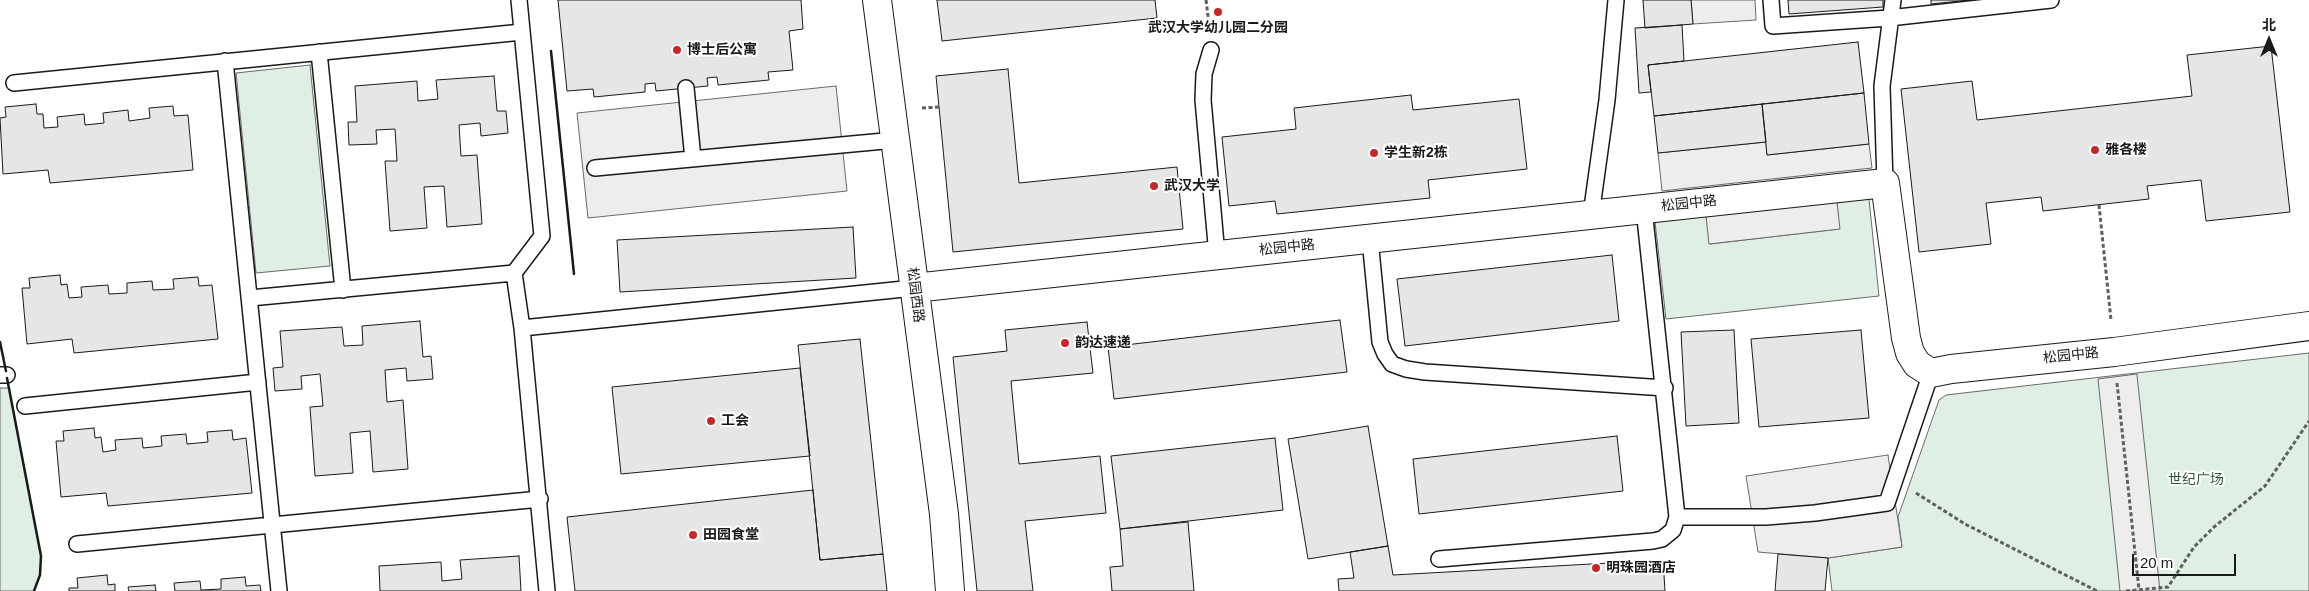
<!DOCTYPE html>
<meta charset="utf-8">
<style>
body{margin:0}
#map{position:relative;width:2309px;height:591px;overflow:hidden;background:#fff;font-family:Arial,"Noto Sans SC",sans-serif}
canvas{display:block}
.north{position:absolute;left:2244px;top:15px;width:50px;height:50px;-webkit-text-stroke:4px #fff;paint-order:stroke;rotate:0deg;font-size:14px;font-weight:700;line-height:20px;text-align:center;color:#1a1a1a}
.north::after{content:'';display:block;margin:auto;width:18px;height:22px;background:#1a1a1a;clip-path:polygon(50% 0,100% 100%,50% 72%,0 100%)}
.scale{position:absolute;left:2132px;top:554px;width:104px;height:22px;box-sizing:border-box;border:2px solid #1a1a1a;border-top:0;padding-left:6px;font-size:15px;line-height:18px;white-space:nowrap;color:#1a1a1a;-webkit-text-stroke:4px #fff;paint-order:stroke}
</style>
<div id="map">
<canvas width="2309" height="591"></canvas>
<div class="north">北</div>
<div class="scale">20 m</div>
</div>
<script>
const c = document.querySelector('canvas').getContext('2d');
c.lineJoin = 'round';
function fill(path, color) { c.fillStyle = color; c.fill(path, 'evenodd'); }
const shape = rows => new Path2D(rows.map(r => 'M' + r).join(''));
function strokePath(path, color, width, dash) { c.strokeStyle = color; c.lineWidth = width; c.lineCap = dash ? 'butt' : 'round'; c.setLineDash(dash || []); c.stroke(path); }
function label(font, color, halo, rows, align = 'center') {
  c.font = font + ' Arial,"Noto Sans SC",sans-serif'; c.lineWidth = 4; c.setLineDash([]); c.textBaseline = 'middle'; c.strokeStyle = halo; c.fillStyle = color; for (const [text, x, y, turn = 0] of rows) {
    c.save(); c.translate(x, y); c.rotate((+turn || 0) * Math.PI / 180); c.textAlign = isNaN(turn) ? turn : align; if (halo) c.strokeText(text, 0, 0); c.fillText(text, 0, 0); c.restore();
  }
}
const green = shape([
 [310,65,330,266,256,273,236,73,310,65],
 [1869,199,1879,296,1666,319,1655,222,1706,216,1710,244,1839,229,1837,202,1869,199],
 [2309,353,2309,591,1832,591,1828,558,1902,547,1898,517,1939,400,1946,395,2309,353],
 [0,388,9,388,41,556,40,575,34,591,0,591,0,388]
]);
const parking = shape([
 [1691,0,1755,0,1756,20,1693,24,1691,0],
 [836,86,847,191,588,218,577,113,836,86],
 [1766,142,1767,155,1869,144,1872,168,1662,191,1658,153,1766,142],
 [1837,202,1840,229,1709,244,1706,216,1837,202],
 [2137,374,2137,375,2160,591,2120,591,2098,379,2137,374],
 [1888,455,1902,547,1828,558,1758,552,1746,476,1888,455]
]);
const building = shape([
 [558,0,801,0,803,29,789,31,793,70,768,72,769,80,718,85,717,77,707,78,708,86,656,91,655,83,645,84,645,92,594,97,593,89,567,91,558,0],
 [937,0,1155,0,1157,18,942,41,937,0],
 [1643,0,1691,0,1693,24,1645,28,1643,0],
 [1788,0,1883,0,1883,7,1789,14,1788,0],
 [1931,0,1970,0,1931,4,1931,0],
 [1682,25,1684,61,1648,65,1651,92,1639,93,1635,28,1682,25],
 [1858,42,1864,93,1654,116,1648,65,1858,42],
 [2271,46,2290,212,2206,221,2201,180,2147,186,2149,199,2043,211,2041,197,1986,203,1991,244,1919,252,1901,89,1972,81,1977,120,2192,96,2187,55,2271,46],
 [1008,69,1019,183,1177,167,1183,229,953,252,936,76,1008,69],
 [494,76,497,111,506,111,508,133,481,136,480,123,459,125,461,156,477,155,482,224,447,227,444,186,424,187,427,228,390,231,385,161,397,161,395,129,376,130,377,144,349,145,348,122,357,122,355,86,417,81,418,101,438,99,436,80,494,76],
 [1864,93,1869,144,1767,155,1762,104,1864,93],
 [1411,95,1413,110,1519,99,1527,169,1428,180,1430,198,1277,214,1275,201,1229,206,1222,137,1296,129,1294,108,1411,95],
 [36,104,37,114,43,114,44,128,58,127,57,117,84,114,85,125,104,123,103,113,128,110,129,121,150,118,149,108,173,106,174,116,188,115,193,170,50,183,48,170,3,174,0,118,6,117,5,107,36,104],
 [1762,104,1766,142,1658,153,1654,116,1762,104],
 [853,227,856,278,620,292,617,240,853,227],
 [1612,255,1619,321,1405,346,1397,279,1612,255],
 [60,275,61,285,67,284,69,298,82,297,81,287,108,285,109,294,127,293,127,283,152,281,153,290,174,289,173,279,198,277,199,286,212,285,218,339,74,353,72,339,27,344,22,288,30,288,29,278,60,275],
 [1340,320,1347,372,1114,399,1108,347,1340,320],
 [420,321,423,357,431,356,433,379,407,381,406,368,385,370,387,402,403,400,408,469,373,472,370,431,350,433,353,473,315,476,310,407,323,406,320,374,301,376,302,389,275,391,273,368,283,367,280,331,342,327,344,346,363,345,362,326,420,321],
 [1087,322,1093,373,1011,381,1019,464,1100,456,1106,513,1025,521,1033,591,977,591,953,357,1007,351,1005,330,1087,322],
 [1734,330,1739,423,1686,426,1681,332,1734,330],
 [1861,330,1869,418,1759,427,1751,339,1861,330],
 [860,339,883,554,820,560,798,345,860,339],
 [800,368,810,456,621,474,612,387,800,368],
 [1368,426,1388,546,1308,559,1288,439,1368,426],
 [94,428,95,438,101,437,103,452,116,450,115,440,142,438,143,448,162,446,161,436,186,434,187,444,208,442,207,432,232,430,233,440,246,438,252,493,108,506,106,493,61,497,56,441,64,441,63,431,94,428],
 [1617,436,1623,491,1419,514,1413,459,1617,436],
 [1275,438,1283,510,1120,529,1111,456,1275,438],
 [813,490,820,560,883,554,887,591,575,591,567,517,813,490],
 [1188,522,1194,591,1112,591,1110,567,1123,566,1120,529,1188,522],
 [1388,546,1393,575,1663,560,1665,591,1339,591,1338,579,1354,578,1350,552,1388,546],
 [1778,554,1828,558,1825,591,1775,591,1778,554],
 [519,556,521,591,380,591,379,566,441,562,442,581,462,579,460,560,519,556],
 [107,575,108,585,115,584,115,591,69,591,69,588,78,588,77,578,107,575],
 [245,577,246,586,260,585,261,591,175,591,174,583,200,581,201,590,221,589,221,579,245,577],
 [155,585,156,591,129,591,128,587,155,585]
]);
const path = shape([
 [1206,0,1209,24],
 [922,108,939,107],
 [2099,205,2111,320],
 [2117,383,2139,590],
 [1916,493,1965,524,2097,591],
 [2126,591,2168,587,2194,547,2214,527,2265,486,2309,421]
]);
const lane = shape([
 [519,0,542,236,514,273,522,328,914,288],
 [1771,0,1773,26,1889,18,2051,0],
 [1211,50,1204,74,1203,100,1217,255],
 [319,52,343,290],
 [225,61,279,591],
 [14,83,522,32],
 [686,88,693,159],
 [595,168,895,140],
 [1885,183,1882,86,1893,0],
 [1591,215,1607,100,1616,0],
 [1370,239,1380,342,1385,354,1392,364,1406,369,1425,372,1665,388],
 [250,298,514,273],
 [522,328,547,591],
 [0,375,7,375],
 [25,406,258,382],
 [1677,517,1766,517,1815,513,1887,503,1931,373],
 [77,544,540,499],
 [1439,559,1653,541,1662,539,1673,530,1677,517,1644,209]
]);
const street = shape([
 [877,0,944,514,950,591],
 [914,288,1885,183,1906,338,1910,353,1917,364,1931,373,1951,369,2114,352,2309,326]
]);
const wall = shape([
 [551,51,574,274],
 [0,342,6,371],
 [7,378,41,556,40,575,34,591]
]);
const markers = [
 [1218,12,5,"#c62828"],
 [677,50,5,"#c62828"],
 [2095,150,5,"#c62828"],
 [1374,153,5,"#c62828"],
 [1154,186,5,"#c62828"],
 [1065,343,5,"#c62828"],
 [711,421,5,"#c62828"],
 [693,535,5,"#c62828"],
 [1596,568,5,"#c62828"]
];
const poiNames = [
 ["武汉大学幼儿园二分园",1218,28,"center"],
 ["博士后公寓",687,50],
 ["雅各楼",2105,150],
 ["学生新2栋",1384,153],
 ["武汉大学",1164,186],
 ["韵达速递",1075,343],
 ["工会",721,421],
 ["田园食堂",703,535],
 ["明珠园酒店",1606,568]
];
const streetNames = [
 ["松园中路",1689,204,-6],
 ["松园中路",1287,248,-6],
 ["松园西路",915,295,83],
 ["松园中路",2071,356,-6]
];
const parkNames = [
 ["世纪广场",2196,480]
];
fill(green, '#e0efe3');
strokePath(green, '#6a6a6a', 1);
fill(parking, '#ededed');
strokePath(parking, '#6a6a6a', 1);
fill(building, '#e6e6e6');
strokePath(building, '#1a1a1a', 1);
strokePath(lane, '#1a1a1a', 18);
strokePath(street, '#1a1a1a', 30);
strokePath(path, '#5f5f5f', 3, [4, 2.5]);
strokePath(lane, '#fff', 15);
strokePath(street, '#fff', 28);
strokePath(wall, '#1a1a1a', 2.5);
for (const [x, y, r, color] of markers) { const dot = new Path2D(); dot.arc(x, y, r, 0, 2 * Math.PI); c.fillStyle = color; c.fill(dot); strokePath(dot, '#fff', 2); }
label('bold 14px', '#1a1a1a', '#fff', poiNames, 'left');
label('14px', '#1a1a1a', '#fff', streetNames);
label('14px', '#2b5a34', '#fff', parkNames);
</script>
